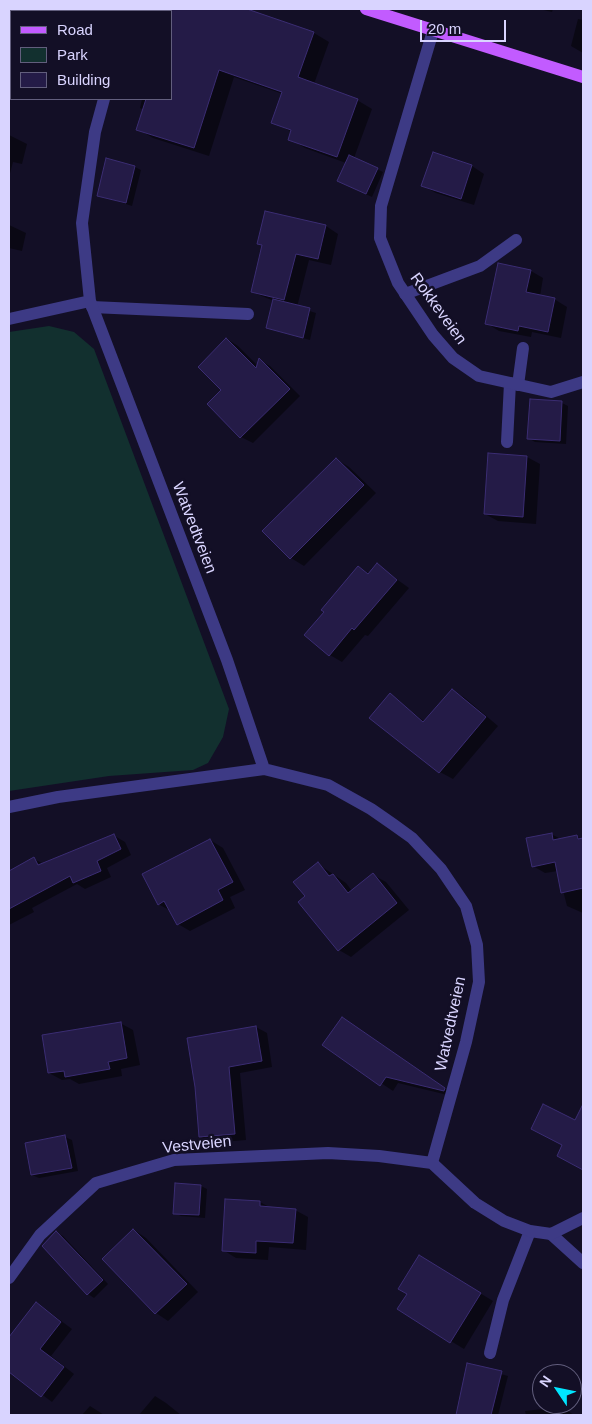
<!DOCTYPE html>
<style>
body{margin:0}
#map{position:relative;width:592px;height:1424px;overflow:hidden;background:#130f26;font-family:Arial,sans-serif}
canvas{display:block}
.frame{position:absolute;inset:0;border:10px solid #d9d4ff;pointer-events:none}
.legend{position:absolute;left:10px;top:10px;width:162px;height:90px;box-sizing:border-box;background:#130f26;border:1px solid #625e7d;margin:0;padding:6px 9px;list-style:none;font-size:15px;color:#d9d4ff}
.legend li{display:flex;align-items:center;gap:10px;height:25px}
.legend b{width:25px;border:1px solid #625e7d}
.north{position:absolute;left:532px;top:1364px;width:50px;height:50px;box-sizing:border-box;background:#130f26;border:1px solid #625e7d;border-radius:50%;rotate:304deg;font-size:14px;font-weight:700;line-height:20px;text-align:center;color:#d9d4ff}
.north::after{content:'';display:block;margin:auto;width:18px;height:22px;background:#00e5ff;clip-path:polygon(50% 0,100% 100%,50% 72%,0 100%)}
.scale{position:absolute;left:420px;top:20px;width:86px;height:22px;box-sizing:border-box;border:2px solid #d9d4ff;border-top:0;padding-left:6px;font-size:15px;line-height:18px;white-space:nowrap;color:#d9d4ff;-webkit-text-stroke:4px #130f26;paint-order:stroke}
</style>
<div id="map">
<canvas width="592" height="1424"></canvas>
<div class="frame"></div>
<ul class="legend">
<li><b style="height:6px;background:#c25bff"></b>Road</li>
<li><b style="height:14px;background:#12302f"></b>Park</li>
<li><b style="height:14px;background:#241b47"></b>Building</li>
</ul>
<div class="north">N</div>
<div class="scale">20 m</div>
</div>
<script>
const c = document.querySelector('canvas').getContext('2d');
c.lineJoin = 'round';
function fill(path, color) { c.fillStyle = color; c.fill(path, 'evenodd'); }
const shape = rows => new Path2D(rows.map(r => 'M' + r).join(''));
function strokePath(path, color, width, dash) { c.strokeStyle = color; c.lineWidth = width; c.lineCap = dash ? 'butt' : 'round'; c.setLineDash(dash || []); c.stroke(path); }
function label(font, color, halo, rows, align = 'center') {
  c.font = font + ' Arial,sans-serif'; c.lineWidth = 5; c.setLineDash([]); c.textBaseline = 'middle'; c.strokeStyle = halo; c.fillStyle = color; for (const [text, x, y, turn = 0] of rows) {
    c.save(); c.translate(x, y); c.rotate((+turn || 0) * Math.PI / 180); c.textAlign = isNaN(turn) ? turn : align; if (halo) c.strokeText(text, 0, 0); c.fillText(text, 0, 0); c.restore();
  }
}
const green = shape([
 [49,326,74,332,94,349,229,709,223,737,208,763,193,770,109,776,9,791,9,332]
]);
const shadow = shape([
 [9,9,61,9,60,11,11,11,11,59,9,58],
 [139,9,235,9,314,33,329,42,314,84,357,100,372,109,354,158,383,172,372,197,338,181,346,163,305,148,290,139,292,132,273,122,283,94,234,77,209,156,153,138,138,129,144,110,140,108,142,99,171,99,171,11,138,11],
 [539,9,553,9,552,12],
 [578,19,583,20,583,53,571,46],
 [9,135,27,144,22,164,13,162,9,177],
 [433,154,472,166,484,174,474,205,436,193,423,186],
 [135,167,141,170,132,206,98,195],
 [266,212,326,226,338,234,331,265,309,260,297,307,316,313,310,340,267,328,274,301,252,292,263,246,258,243],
 [9,225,26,233,22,251,9,248],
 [531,271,543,278,540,296,554,299,567,307,561,338,532,332,531,337,499,331,486,323],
 [227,339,238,346,258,366,259,360,270,366,300,396,253,443,241,437,222,390],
 [562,403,568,406,566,444,535,442,528,438],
 [490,454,527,457,540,464,536,524,498,521,485,514],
 [336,459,349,467,376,493,304,566,291,558,264,531],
 [377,565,409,588,368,636,365,635,342,662,330,655,325,611,358,567,370,574],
 [452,690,465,698,498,726,453,779,440,772,390,695,425,722],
 [551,834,561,839,577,836,583,840,583,913,567,906,558,871,545,873,533,866],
 [113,835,125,842,131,855,107,868,111,877,85,889,77,884,32,908,34,912,9,925,9,872,34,859,44,864],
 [210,840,223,848,245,890,230,897,235,908,190,931,178,924,171,911,158,904],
 [318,864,346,883,352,891,373,875,386,882,409,910,351,957,339,950],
 [120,1023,133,1030,140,1065,121,1069,122,1076,79,1084,70,1079,62,1080,49,1073],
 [354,1025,456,1096,456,1097,398,1083,393,1091,324,1045],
 [256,1027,267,1033,272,1067,240,1073,246,1140,211,1143,200,1136,196,1087],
 [583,1110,583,1169,571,1163,577,1122],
 [65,1137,72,1140,78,1171,39,1178,32,1175],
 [201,1186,207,1189,205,1218,181,1216,175,1213],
 [260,1202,271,1208,295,1210,308,1217,306,1250,269,1247,268,1260,236,1258,223,1250],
 [134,1230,146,1238,198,1292,168,1321,156,1313,103,1259],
 [57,1233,63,1236,108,1284,94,1298,88,1294],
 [432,1264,493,1301,464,1349,398,1309],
 [37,1303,72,1329,51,1356,74,1374,52,1402,9,1370,9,1339],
 [468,1365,508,1376,498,1415,456,1415],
 [155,1396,166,1403,181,1415,139,1415],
 [90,1406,101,1413,104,1415,82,1415],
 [562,1407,574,1415,526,1415,525,1411]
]);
const building = shape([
 [171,9,247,9,314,32,298,77,358,99,337,157,288,140,291,130,271,123,282,92,219,70,194,148,136,130,146,99,171,99,171,9],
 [433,152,472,165,461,199,421,186,433,152],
 [349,155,378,168,366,194,337,181,349,155],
 [106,158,135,166,126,203,97,196,106,158],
 [265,211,326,225,318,259,296,254,284,300,251,292,262,245,257,244,265,211],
 [498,263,531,270,526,292,555,298,548,332,519,326,518,331,485,324,498,263],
 [273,299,310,308,303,338,266,328,273,299],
 [226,338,256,368,259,358,290,389,240,438,207,404,221,390,198,367,226,338],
 [530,399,562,401,560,441,527,439,530,399],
 [488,453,527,456,523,517,484,514,488,453],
 [336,458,364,485,290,559,262,531,336,458],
 [377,563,397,580,354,630,352,628,329,656,304,635,324,612,321,610,358,566,368,574,377,563],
 [452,689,486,717,439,773,369,718,390,693,423,722,452,689],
 [552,833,553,840,577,835,578,839,583,838,583,888,561,893,555,862,532,867,526,838,552,833],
 [114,834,121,849,97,861,101,871,73,883,70,876,9,909,9,871,34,857,38,865,114,834],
 [210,839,233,882,218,890,223,900,177,925,164,901,158,905,142,874,210,839],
 [318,862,329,876,333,874,348,893,373,873,397,903,338,951,298,902,305,896,293,882,318,862],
 [342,1017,445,1088,444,1091,386,1077,380,1086,322,1045,342,1017],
 [121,1022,127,1058,108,1062,110,1069,65,1077,64,1071,48,1073,42,1035,121,1022],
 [256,1026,262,1061,229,1067,235,1134,199,1137,195,1087,187,1038,256,1026],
 [543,1104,575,1120,583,1104,583,1170,557,1156,562,1145,531,1129,543,1104],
 [65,1135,72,1168,31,1175,25,1143,65,1135],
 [175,1183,201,1185,199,1215,173,1214,175,1183],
 [225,1199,260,1201,260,1206,296,1209,293,1243,256,1241,256,1253,222,1251,225,1199],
 [133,1229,187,1284,155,1314,102,1259,133,1229],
 [56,1231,103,1280,87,1295,42,1246,56,1231],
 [419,1255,481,1293,450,1343,397,1309,407,1294,398,1289,419,1255],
 [36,1302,61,1322,40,1349,64,1367,41,1397,9,1372,9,1337,36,1302],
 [467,1363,502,1371,491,1415,456,1415,467,1363]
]);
const lane = shape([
 [405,294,480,266,516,240],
 [92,307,248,314],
 [518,385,523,348],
 [507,442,510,383],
 [551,1234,583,1263],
 [490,1353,503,1300,530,1231]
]);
const street = shape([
 [129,11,129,9],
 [433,31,381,206,380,238,398,283,433,335,453,358,479,376,551,392,583,382],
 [90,301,227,660,264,769],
 [9,319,90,301,82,223,95,132,104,99],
 [9,807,58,797,264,769,328,785,371,809,394,825,412,838,441,869,466,906,477,945,479,982,466,1042,432,1163,475,1203,504,1221,530,1231,551,1234,583,1218],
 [9,1278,40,1235,96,1183,174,1160,328,1153,379,1156,432,1163]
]);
const primary = shape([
 [366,9,583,77]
]);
const streetNames = [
 ["Rokkeveien",438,309,54],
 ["Watvedtveien",194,528,69],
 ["Watvedtveien",451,1024,-78],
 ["Vestveien",197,1145,-6]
];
fill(green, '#12302f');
fill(shadow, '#0007');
fill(building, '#241b47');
strokePath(building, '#3b2d73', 1);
strokePath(lane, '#3d3a85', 12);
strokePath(street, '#3d3a85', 12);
strokePath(primary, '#c25bff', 12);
label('16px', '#d9d4ff', '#130f26', streetNames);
</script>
